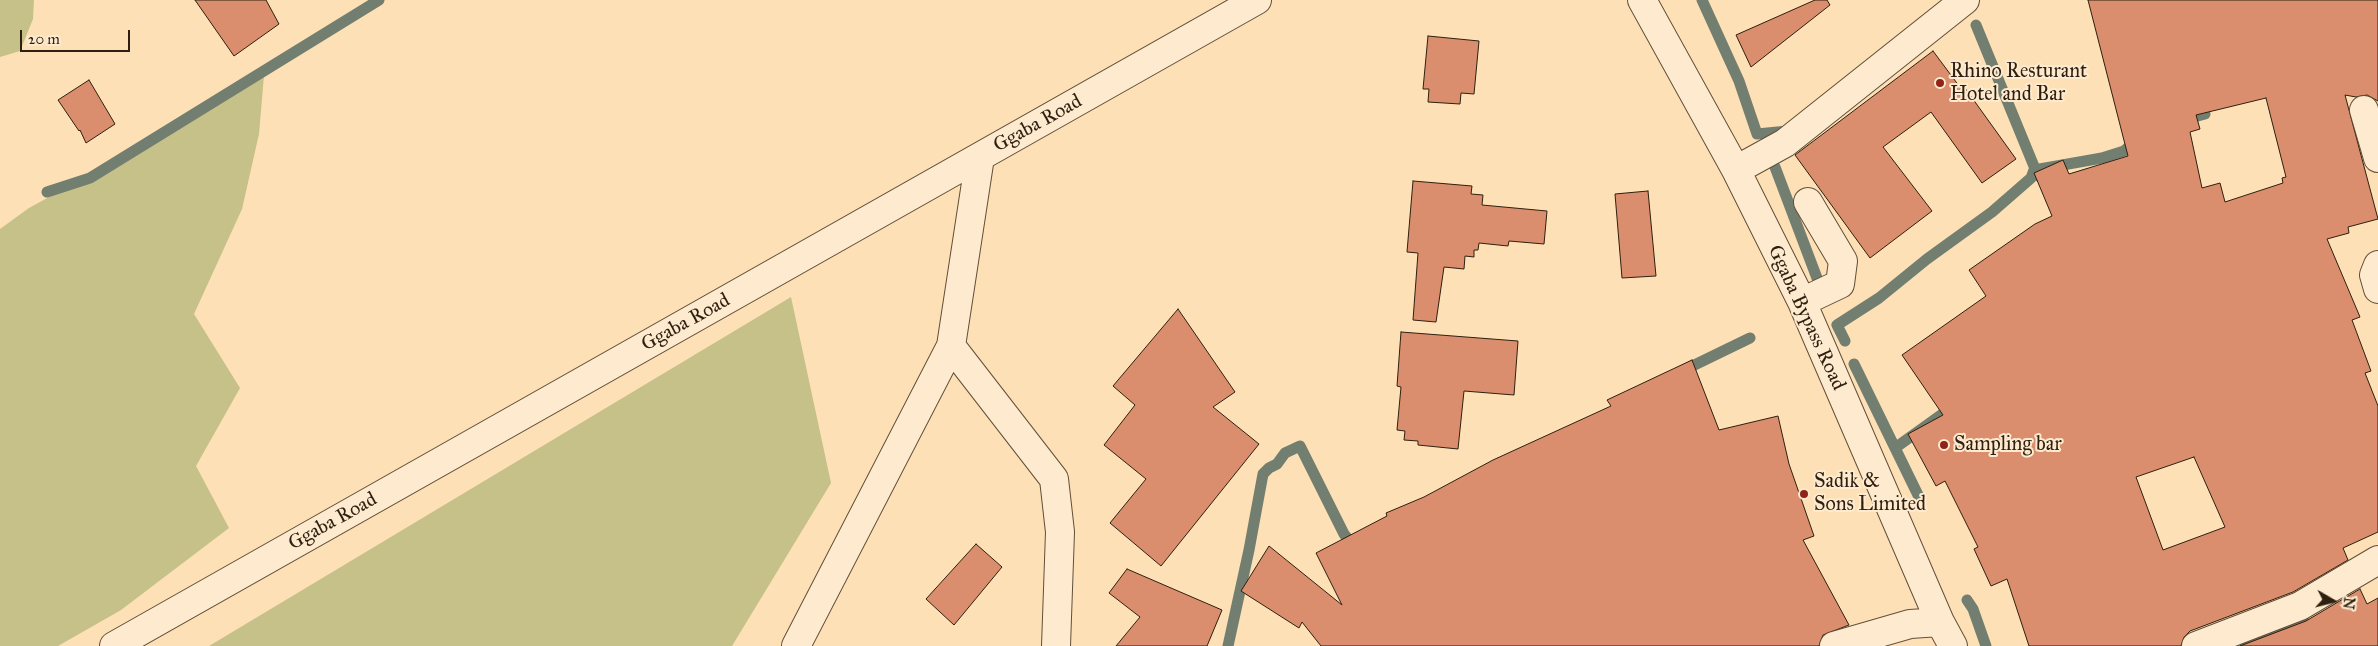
<!DOCTYPE html>
<style>
body{margin:0}
#map{position:relative;width:2378px;height:646px;overflow:hidden;background:#fde0b5;font-family:"IM FELL Great Primer",serif}
canvas{display:block}
.north{position:absolute;left:2308px;top:576px;width:50px;height:50px;-webkit-text-stroke:4px #feebcf;paint-order:stroke;rotate:98deg;font-size:14px;font-weight:700;line-height:20px;text-align:center;color:#2e1f10}
.north::after{content:'';display:block;margin:auto;width:18px;height:22px;background:#2e1f10;clip-path:polygon(50% 0,100% 100%,50% 72%,0 100%)}
.scale{position:absolute;left:20px;top:30px;width:110px;height:22px;box-sizing:border-box;border:2px solid #2e1f10;border-top:0;padding-left:6px;font-size:15px;line-height:18px;white-space:nowrap;color:#2e1f10;-webkit-text-stroke:4px #feebcf;paint-order:stroke}
</style>
<div id="map">
<canvas width="2378" height="646"></canvas>
<div class="north">N</div>
<div class="scale">20 m</div>
</div>
<script>
const c = document.querySelector('canvas').getContext('2d');
c.lineJoin = 'round';
function fill(path, color) { c.fillStyle = color; c.fill(path, 'evenodd'); }
const shape = rows => new Path2D(rows.map(r => 'M' + r).join(''));
function strokePath(path, color, width, dash) { c.strokeStyle = color; c.lineWidth = width; c.lineCap = dash ? 'butt' : 'round'; c.setLineDash(dash || []); c.stroke(path); }
function label(font, color, halo, rows, align = 'center') {
  c.font = font + ' "IM FELL Great Primer",serif'; c.lineWidth = 4; c.setLineDash([]); c.textBaseline = 'middle'; c.strokeStyle = halo; c.fillStyle = color; for (const [text, x, y, turn = 0] of rows) {
    c.save(); c.translate(x, y); c.rotate((+turn || 0) * Math.PI / 180); c.textAlign = isNaN(turn) ? turn : align; if (halo) c.strokeText(text, 0, 0); c.fillText(text, 0, 0); c.restore();
  }
}
const green = shape([
 [0,0,34,0,33,19,20,51,0,57],
 [264,75,259,134,242,209,194,314,240,388,196,466,229,528,121,610,58,646,0,646,0,229,29,208,175,128],
 [791,297,831,483,732,646,209,646]
]);
const stream = shape([
 [1702,0,1739,81,1757,134,1788,131],
 [1976,25,2038,176],
 [2183,120,2205,114],
 [1775,167,1823,294],
 [47,192,90,178,379,0],
 [1845,341,1837,325,1879,298,1927,259,1992,212,2031,178,2034,170,2102,158,2124,151,2137,140],
 [1854,364,1918,495],
 [1682,371,1750,338],
 [1895,448,1955,405],
 [1967,600,1973,609,1986,646],
 [1228,646,1249,550,1263,474,1269,468,1277,464,1285,453,1300,446,1344,534,1353,545,1355,541],
 [2235,646,2273,633,2303,618]
]);
const building = shape([
 [195,0,266,0,279,24,234,56,195,0],
 [1815,0,1827,0,1830,5,1751,67,1736,35,1815,0],
 [2088,0,2378,0,2378,101,2367,95,2356,97,2345,95,2378,219,2348,227,2349,233,2327,239,2360,317,2352,320,2371,371,2365,373,2378,406,2378,532,2343,548,2348,560,2293,592,2190,631,2184,637,2181,646,2029,646,2007,579,1991,586,1974,549,1978,547,1945,481,1936,486,1908,434,1943,415,1902,355,1986,296,1969,270,2035,224,2052,216,2034,173,2063,160,2069,174,2128,156,2088,0],
 [2266,98,2286,177,2282,178,2283,183,2225,202,2220,183,2202,188,2190,132,2200,129,2196,115,2266,98],
 [2194,457,2225,527,2163,550,2136,477,2194,457],
 [1428,36,1479,41,1474,94,1461,93,1460,104,1428,102,1429,89,1423,89,1428,36],
 [1933,51,1962,90,1965,88,2016,159,1982,183,1931,112,1883,147,1932,211,1870,258,1795,155,1933,51],
 [89,80,115,124,86,143,80,130,79,131,58,100,89,80],
 [1413,181,1472,186,1471,194,1483,195,1482,205,1547,211,1544,244,1509,241,1508,246,1479,243,1478,250,1474,250,1474,257,1465,256,1464,269,1444,267,1436,322,1413,320,1418,253,1407,252,1413,181],
 [1648,191,1656,276,1622,278,1615,194,1648,191],
 [1178,309,1235,392,1213,407,1259,444,1161,566,1110,523,1146,479,1104,445,1135,405,1113,386,1178,309],
 [1401,332,1518,341,1514,395,1464,391,1458,449,1418,445,1418,441,1404,440,1405,431,1397,430,1401,387,1397,386,1401,332],
 [1692,360,1719,430,1778,416,1789,464,1814,536,1803,540,1849,625,1823,635,1819,646,1321,646,1302,622,1299,628,1241,591,1269,546,1342,605,1316,553,1387,516,1386,513,1424,497,1493,460,1611,406,1607,400,1692,360],
 [976,544,1002,567,954,625,926,599,976,544],
 [1127,569,1222,610,1207,646,1116,646,1140,617,1109,593,1127,569],
 [2360,589,2367,604,2378,598,2378,646,2240,646,2306,621,2360,589]
]);
const minor = shape([
 [1642,0,1736,170,1802,302,1940,622,1953,646],
 [2364,110,2378,158],
 [1736,170,1785,143,1965,0],
 [2378,265,2374,275,2378,289],
 [1802,302,1840,284,1843,261,1808,202],
 [951,346,1054,479,1060,532,1056,646],
 [114,646,1257,0],
 [796,646,951,346,980,157],
 [1834,646,1910,624,1940,622],
 [2196,646,2300,606,2378,560]
]);
const markers = [
 [1940,83,5,"#8f2418"],
 [1944,445,5,"#8f2418"],
 [1804,494,5,"#8f2418"]
];
const poiNames = [
 ["Rhino Resturant",1950,72],
 ["Hotel and Bar",1950,95],
 ["Sampling bar",1954,445],
 ["Sadik &",1814,482],
 ["Sons Limited",1814,505]
];
const streetNames = [
 ["Ggaba Road",1038,124,-29],
 ["Ggaba Bypass Road",1806,318,65],
 ["Ggaba Road",686,323,-29],
 ["Ggaba Road",333,522,-29]
];
fill(green, '#c6c089');
strokePath(stream, '#727e6f', 11);
fill(building, '#da8e6d');
strokePath(building, '#2e1f10', 1);
strokePath(minor, '#624f39', 30);
strokePath(minor, '#feebcf', 28);
for (const [x, y, r, color] of markers) { const dot = new Path2D(); dot.arc(x, y, r, 0, 2 * Math.PI); c.fillStyle = color; c.fill(dot); strokePath(dot, '#feebcf', 2); }
label('20px', '#2e1f10', '#feebcf', poiNames, 'left');
label('20px', '#2e1f10', '#feebcf', streetNames);
</script>
